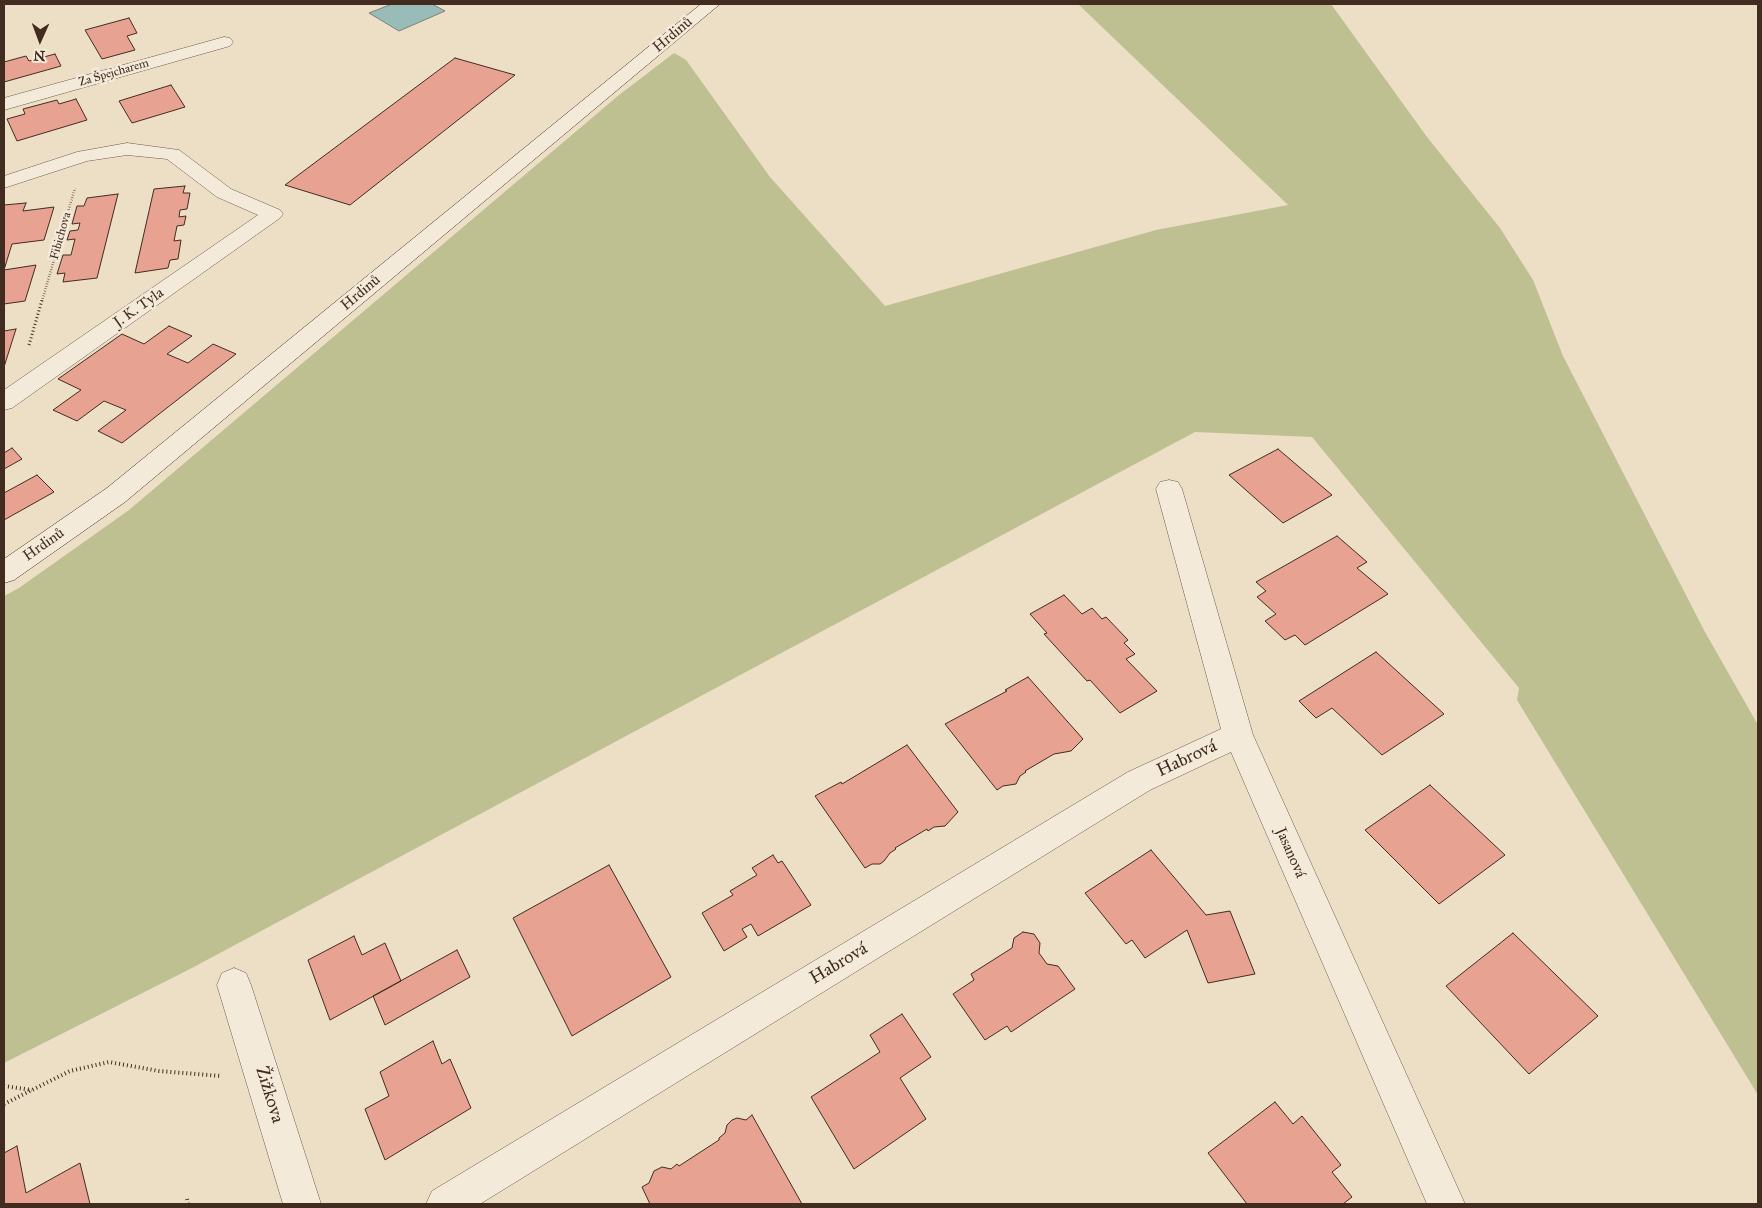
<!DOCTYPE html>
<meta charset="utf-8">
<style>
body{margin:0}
#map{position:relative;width:1762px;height:1208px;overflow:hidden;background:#ecdfc6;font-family:"IM FELL Great Primer",serif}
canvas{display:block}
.frame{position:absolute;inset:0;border:5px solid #422c20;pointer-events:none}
.north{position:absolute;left:15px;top:15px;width:50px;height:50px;-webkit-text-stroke:4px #f3eada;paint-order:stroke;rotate:182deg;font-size:14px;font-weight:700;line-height:20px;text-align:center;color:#422c20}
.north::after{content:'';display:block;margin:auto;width:18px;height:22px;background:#422c20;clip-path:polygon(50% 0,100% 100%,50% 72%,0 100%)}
</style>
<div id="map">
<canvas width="1762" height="1208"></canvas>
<div class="frame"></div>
<div class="north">N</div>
</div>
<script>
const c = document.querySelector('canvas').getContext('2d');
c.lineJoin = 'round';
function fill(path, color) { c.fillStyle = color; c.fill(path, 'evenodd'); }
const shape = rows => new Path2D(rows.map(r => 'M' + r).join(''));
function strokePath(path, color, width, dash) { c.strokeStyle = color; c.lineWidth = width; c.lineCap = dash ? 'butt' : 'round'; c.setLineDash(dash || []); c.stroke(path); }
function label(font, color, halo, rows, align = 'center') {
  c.font = font + ' "IM FELL Great Primer",serif'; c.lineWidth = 5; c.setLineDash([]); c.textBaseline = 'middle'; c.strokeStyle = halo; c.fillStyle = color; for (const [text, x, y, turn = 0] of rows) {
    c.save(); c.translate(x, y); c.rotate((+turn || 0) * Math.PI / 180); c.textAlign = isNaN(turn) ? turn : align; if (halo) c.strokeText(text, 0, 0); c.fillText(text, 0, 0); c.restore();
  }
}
const green = shape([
 [1078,4,1331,4,1427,137,1500,228,1533,280,1563,356,1705,632,1758,725,1758,1095,1517,700,1519,688,1312,437,1195,432,190,969,4,1063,4,596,19,588,129,510,619,95,674,53,686,60,770,177,885,306,1156,230,1288,205]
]);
const water = shape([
 [392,4,432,4,445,11,399,31,369,13,392,4]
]);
const building = shape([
 [129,18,137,33,127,36,135,50,102,59,85,30,129,18],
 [55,54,61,66,4,82,4,62,26,56,29,61,55,54],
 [455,58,515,75,350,205,285,185,455,58],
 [171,85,185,107,132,123,119,101,171,85],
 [76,99,87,120,17,141,7,119,25,114,23,109,57,100,59,104,76,99],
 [185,186,183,193,190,193,187,209,180,210,179,217,186,216,184,225,177,226,174,241,181,240,178,259,170,260,168,268,135,273,154,189,185,186],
 [118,194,97,278,63,282,65,273,57,274,63,255,71,255,75,239,67,240,70,231,78,230,80,223,72,224,77,206,84,206,87,198,118,194],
 [26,203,23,211,54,207,44,240,12,244,4,270,36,265,25,301,4,304,4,205,26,203],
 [169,326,192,336,167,354,188,363,213,344,236,354,122,443,98,431,126,410,104,401,77,421,53,410,81,390,58,379,122,334,144,344,169,326],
 [16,329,4,367,4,331,16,329],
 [12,448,22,459,4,469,4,453,12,448],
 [1278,449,1332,495,1283,523,1229,475,1278,449],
 [37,475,54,492,4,520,4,493,37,475],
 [1337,536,1367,562,1357,568,1388,594,1305,645,1295,635,1285,640,1265,621,1276,614,1257,597,1266,591,1256,582,1337,536],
 [1064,595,1082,614,1092,608,1102,619,1106,617,1128,640,1124,643,1135,654,1126,659,1157,691,1120,713,1090,680,1087,681,1044,634,1047,633,1030,614,1064,595],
 [1376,652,1444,714,1382,755,1332,708,1316,718,1299,701,1376,652],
 [1028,677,1083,739,1071,751,1054,754,1025,771,1026,772,1020,776,1016,784,1003,786,997,790,945,724,1007,691,1005,690,1028,677],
 [907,745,958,812,945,826,934,827,928,831,927,829,895,848,896,849,890,853,884,861,880,864,872,864,865,868,815,796,841,782,842,784,907,745],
 [1430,785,1505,855,1439,904,1365,830,1430,785],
 [1151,850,1206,915,1230,911,1255,974,1208,983,1187,930,1145,958,1132,940,1126,944,1085,893,1151,850],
 [773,855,778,863,782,861,811,905,758,936,751,924,742,929,747,937,724,951,702,913,733,895,730,891,757,875,752,868,773,855],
 [609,865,671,977,572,1036,513,918,609,865],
 [1023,932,1034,934,1040,943,1039,953,1047,964,1058,966,1075,989,1011,1032,1007,1026,985,1040,953,994,974,980,971,974,1012,948,1014,938,1023,932],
 [1513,933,1598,1016,1529,1074,1446,986,1513,933],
 [354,936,362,955,385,943,401,981,330,1020,308,960,354,936],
 [457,950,470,977,385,1025,373,996,457,950],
 [902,1014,931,1057,900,1078,926,1119,854,1169,811,1097,880,1052,870,1035,902,1014],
 [433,1041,442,1064,450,1059,471,1108,385,1160,365,1109,389,1096,380,1072,433,1041],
 [1275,1102,1293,1124,1302,1116,1341,1165,1332,1172,1352,1197,1343,1204,1247,1204,1208,1153,1275,1102],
 [752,1115,802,1204,650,1204,642,1187,649,1183,654,1171,662,1167,671,1169,677,1164,679,1166,719,1140,719,1138,725,1133,727,1125,732,1120,737,1118,746,1120,752,1115],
 [17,1146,26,1193,80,1163,90,1204,4,1204,4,1153,17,1146]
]);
const pathFar2 = shape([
 [42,301,75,188]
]);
const pathFar1 = shape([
 [29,345,42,300]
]);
const path = shape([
 [4,1086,32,1090],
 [4,1104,70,1071,109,1062,159,1071,221,1076],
 [187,1199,188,1204]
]);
const street = shape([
 [224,37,230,38,233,42,230,46,4,110,4,98,224,37],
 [127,143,179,150,231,189,280,210,283,214,280,218,12,408,4,410,4,390,258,215,217,197,167,159,127,155,87,161,4,188,4,176,77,152,127,143],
 [1169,480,1178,482,1182,489,1253,735,1465,1204,1427,1204,1231,752,1150,790,480,1204,426,1204,432,1191,1128,772,1221,729,1156,489,1160,482,1169,480],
 [234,968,246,973,251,985,321,1204,283,1204,217,985,222,973,234,968]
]);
const secondary = shape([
 [701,4,720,4,125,502,14,580,4,583,4,559,107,488,701,4]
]);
const farStreetnames = [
 ["Za Špejcharem",114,73,-16],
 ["Fibichova",61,236,-74]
];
const streetNames = [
 ["Hrdinů",673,35,-40],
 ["Hrdinů",361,293,-40],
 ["J. K. Tyla",139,308,-35],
 ["Hrdinů",44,545,-35],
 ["Jasanová",1290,853,66]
];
const nearStreetnames = [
 ["Habrová",1187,759,-25],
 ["Habrová",839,964,-31],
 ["Žižkova",269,1095,73]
];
fill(green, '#bec091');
fill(water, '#99bcb8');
strokePath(water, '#76827b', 1);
fill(building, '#e7a291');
strokePath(building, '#422c20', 1);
strokePath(street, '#6c594a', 1);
strokePath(secondary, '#422c20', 1);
strokePath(pathFar2, '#422c20', 2.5, [0.5, 2]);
strokePath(pathFar1, '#422c20', 3, [1, 2.5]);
strokePath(path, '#422c20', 4, [1, 3]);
fill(street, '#f3eada');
fill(secondary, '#f3eada');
label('12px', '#422c20', '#f3eada', farStreetnames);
label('15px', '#422c20', '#f3eada', streetNames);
label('18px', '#422c20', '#f3eada', nearStreetnames);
</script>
